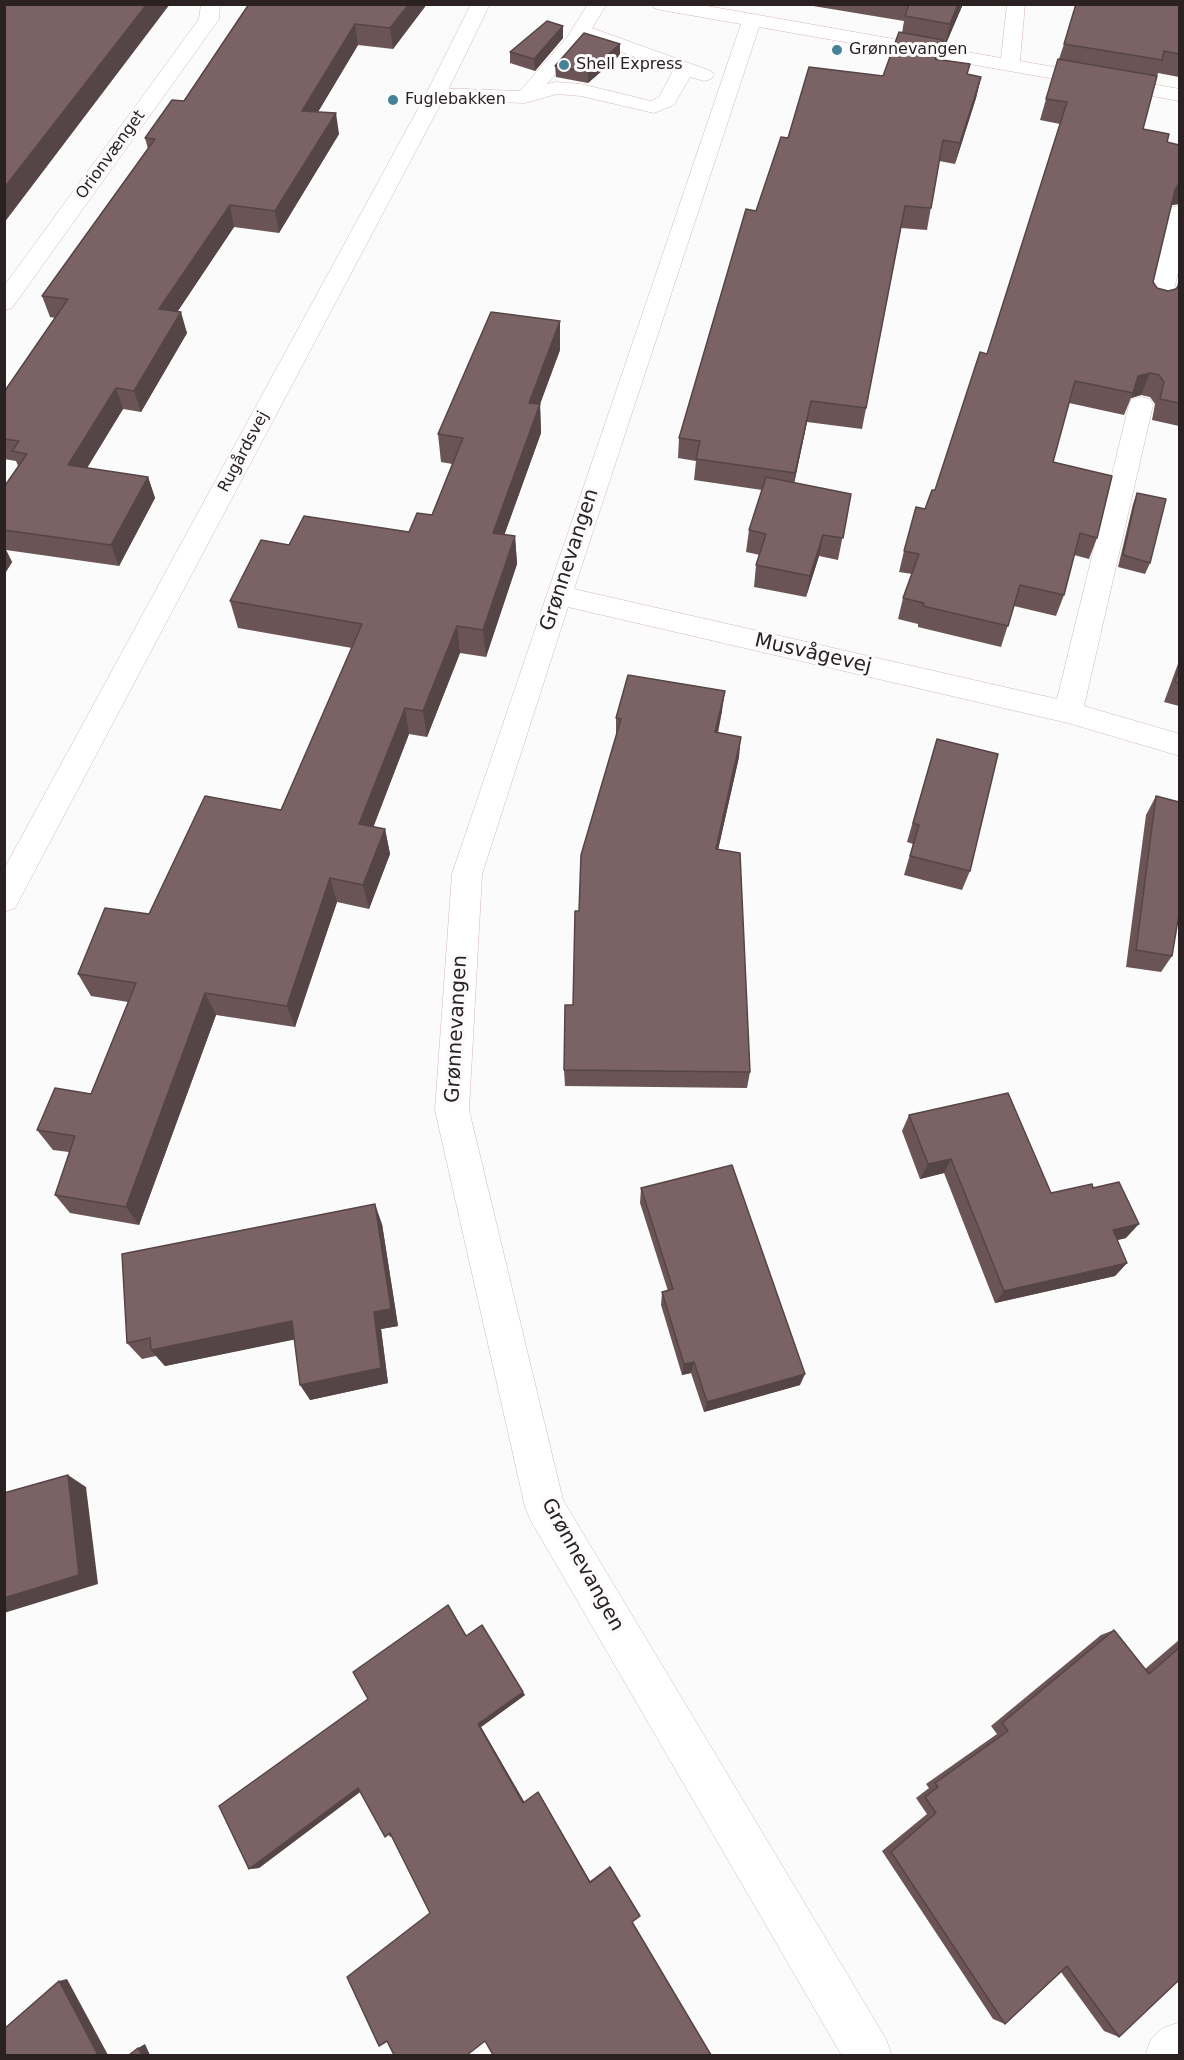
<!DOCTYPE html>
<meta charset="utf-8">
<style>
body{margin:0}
#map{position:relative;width:1184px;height:2060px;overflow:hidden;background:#fbfbfb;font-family:"DejaVu Sans",sans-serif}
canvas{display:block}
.frame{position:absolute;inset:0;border:6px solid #2c2122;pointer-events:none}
</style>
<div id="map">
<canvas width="1184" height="2060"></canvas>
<div class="frame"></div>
</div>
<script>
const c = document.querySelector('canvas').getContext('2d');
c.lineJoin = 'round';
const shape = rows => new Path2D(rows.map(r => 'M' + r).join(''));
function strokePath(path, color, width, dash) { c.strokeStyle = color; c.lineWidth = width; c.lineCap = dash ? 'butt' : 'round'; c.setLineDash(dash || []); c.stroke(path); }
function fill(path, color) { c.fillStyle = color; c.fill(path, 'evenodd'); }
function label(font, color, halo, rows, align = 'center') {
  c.font = font + ' "DejaVu Sans",sans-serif'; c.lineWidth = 6; c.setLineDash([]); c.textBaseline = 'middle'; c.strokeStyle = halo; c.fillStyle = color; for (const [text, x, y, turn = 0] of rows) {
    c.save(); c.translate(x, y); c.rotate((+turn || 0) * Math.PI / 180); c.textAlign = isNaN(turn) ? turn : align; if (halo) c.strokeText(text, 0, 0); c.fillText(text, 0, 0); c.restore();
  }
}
const minor = shape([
 [201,4,220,4,219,19,12,308,4,310,4,286,199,19,201,4],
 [588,4,607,4,592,28,711,71,714,75,711,79,704,81,690,77,674,105,654,113,581,96,557,94,525,103,436,100,429,98,426,94,429,90,436,88,520,91,568,36,588,4],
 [586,39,673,71,659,97,651,101,581,84,556,82,547,84,586,39],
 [652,4,696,4,1001,58,1007,4,1025,4,1020,61,1180,89,1180,101,759,27,574,589,1057,699,1129,405,1132,399,1141,397,1150,399,1153,405,1084,706,1180,734,1180,756,1068,723,568,607,482,874,469,1110,563,1500,886,2039,892,2056,842,2056,531,1521,525,1507,435,1110,452,874,741,24,661,10,654,8,652,4],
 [1180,206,1180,263,1171,304,1167,309,1159,311,1151,309,1147,304,1169,212,1172,207,1180,206],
 [1180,2022,1180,2056,1145,2056,1151,2039,1163,2028,1180,2022]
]);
const major = shape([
 [471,4,490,4,446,94,15,908,4,912,4,869,426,94,471,4]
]);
const wall = shape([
 [249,4,427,4,393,49,358,45,318,112,339,134,279,233,234,227,178,311,187,333,141,412,123,409,87,468,148,477,155,498,119,566,6,550,12,562,4,575,4,487,18,466,16,461,4,459,4,392,55,318,50,317,42,296,148,149,145,138,184,101],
 [801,4,963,4,945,46,942,45,939,60,968,74,981,77,976,98,955,164,939,161,927,230,901,228,862,429,807,422,794,483,851,494,838,560,819,556,806,597,754,587,756,565,760,555,746,552,749,530,762,490,694,480,696,461,678,458,679,438,756,211,788,138,883,76,902,33,904,21],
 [1179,4,1179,77,1158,73,1143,129,1167,142,1179,145,1179,204,1172,205,1171,206,1153,282,1157,288,1168,291,1177,288,1179,276,1179,426,1152,420,1155,404,1150,397,1141,395,1131,398,1124,415,1069,403,1053,462,1097,538,1089,559,1074,555,1064,595,1056,616,1014,606,1001,647,918,627,918,624,898,619,903,598,912,574,899,572,904,551,935,490,987,354,1060,124,1040,120,1046,99,1059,59,1064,44],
 [563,26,563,38,535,71,510,63,510,52],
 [620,44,620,55,588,83,556,77,555,66],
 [560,350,540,404,541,433,504,535,515,536,517,564,486,657,460,653,427,737,409,734,373,827,385,829,390,854,369,909,337,902,295,1027,216,1015,139,1225,70,1213,55,1195,69,1152,53,1150,37,1130,91,1094,128,1002,91,996,78,974,149,914,281,810,352,648,238,628,230,601,289,545,409,532,432,515,452,464,441,462,438,434],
 [1137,493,1150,563,1145,574,1118,567,1133,504],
 [1179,661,1179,706,1164,702],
 [722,711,718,733,739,757,718,849,750,1072,747,1088,565,1086,564,1070,573,1005,579,911,616,737,616,718],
 [937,739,970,871,962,890,904,875,913,844,907,842],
 [1156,796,1172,956,1161,972,1126,967,1146,815],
 [909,1115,1051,1193,1093,1188,1126,1238,1117,1240,1127,1263,1115,1276,995,1303,944,1173,920,1179,902,1131],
 [641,1188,800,1385,704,1412,691,1373,682,1375,661,1305,662,1292,668,1291,640,1203],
 [382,1224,398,1326,381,1329,388,1383,310,1400,294,1339,165,1366,156,1356,142,1359,127,1343],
 [1114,1630,1145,1669,1179,1640,1179,1980,1119,2037,1104,2031,1061,1972,1005,2024,993,2019,882,1851,927,1814,916,1798,929,1788,926,1784,997,1734,991,1726,1101,1635],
 [466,1636,525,1695,481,1727,524,1802,539,1793,590,1881,610,1866,640,1916,430,1913,392,1836,390,1837,360,1792,259,1868,249,1869,368,1699]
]);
const shadedWall = shape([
 [147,4,170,4,4,223,4,188],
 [409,4,427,4,393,49,390,28],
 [958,4,963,4,945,46,950,24],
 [355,24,358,45,306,132,302,111],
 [563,26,563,38,535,71,534,59],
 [943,40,939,61,935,59],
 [620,44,620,55,588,83,588,72],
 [981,77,976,98,955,164,960,143],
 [336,113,339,134,279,233,275,211],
 [1179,183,1179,204,1172,205,1167,211,1175,190],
 [230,205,234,227,165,330,159,309],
 [181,312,187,333,141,412,134,391],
 [560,321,560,350,530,431,529,403],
 [1150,373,1141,395,1131,398,1138,376],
 [116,388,123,409,76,486,68,465],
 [811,401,807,422,792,494,795,473],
 [540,404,541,433,495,561,493,533],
 [148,477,155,498,119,566,111,545],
 [823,535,819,556,806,597,810,576],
 [515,536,517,564,486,657,483,630],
 [4,546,12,562,4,575],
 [457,626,460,653,427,737,423,711],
 [725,691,722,711,713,752,715,732],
 [405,708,409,734,365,849,359,824],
 [741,737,739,757,714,868,716,849],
 [385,829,390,854,369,909,363,885],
 [330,878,337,902,295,1027,287,1006],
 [205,993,216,1015,139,1225,126,1207],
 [951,1159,944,1173,920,1179,928,1164],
 [375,1204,382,1224,398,1326,381,1329,388,1383,310,1400,300,1385,374,1312],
 [1139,1224,1126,1238,1101,1244,1113,1230],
 [1127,1263,1115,1276,995,1303,1004,1291],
 [292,1321,302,1338,165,1366,151,1350],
 [694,1362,691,1373,682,1375,684,1364],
 [805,1374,800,1385,704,1412,707,1402],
 [68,1475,86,1487,98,1584,4,1613,4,1598],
 [523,1692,525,1695,481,1727,525,1803,523,1803,478,1724],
 [358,1788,364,1789,259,1868,249,1869],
 [538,1792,539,1793,590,1881,590,1883],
 [67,1979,108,2055,98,2055,59,1981],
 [145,2044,150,2055,142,2055,138,2048]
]);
const building = shape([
 [4,4,147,4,4,188,4,4],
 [249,4,409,4,390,28,355,24,302,111,336,113,275,211,230,205,159,309,181,312,134,391,116,388,68,465,148,477,111,545,4,530,4,487,27,454,12,451,19,441,4,439,4,392,68,299,42,296,155,139,145,138,172,100,184,101,249,4],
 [909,4,958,4,950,24,905,16,909,4],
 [1076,4,1179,4,1179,54,1164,51,1162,60,1064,44,1076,4],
 [547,21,563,26,534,59,510,52,547,21],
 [899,32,943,40,935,59,970,64,967,74,981,77,960,143,943,140,931,208,905,206,866,408,811,401,795,473,696,459,700,441,679,438,746,209,756,211,781,137,788,138,809,67,883,76,899,32],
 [584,33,620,44,588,72,555,66,584,33],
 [1058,59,1157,76,1143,129,1169,134,1167,142,1179,145,1179,183,1175,190,1153,282,1157,288,1168,291,1176,289,1179,285,1179,403,1160,399,1164,382,1159,375,1150,373,1138,376,1133,393,1075,381,1053,462,1112,476,1097,538,1080,533,1064,595,1020,585,1008,626,923,606,924,603,903,598,919,554,904,551,916,507,925,509,932,490,935,490,980,352,987,354,1067,102,1046,99,1058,59],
 [491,312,560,321,529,403,540,404,493,533,515,536,483,630,457,626,423,711,405,708,359,824,385,829,363,885,330,878,287,1006,205,993,126,1207,55,1195,75,1136,37,1130,55,1088,91,1094,136,983,78,974,105,908,149,914,205,796,281,810,362,624,230,601,261,540,289,545,304,516,409,532,417,513,432,515,463,438,438,434,491,312],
 [766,477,851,494,843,538,823,535,810,576,756,565,766,534,749,530,766,477],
 [1137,493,1166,499,1150,563,1123,555,1137,493],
 [1179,668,1179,683,1175,682,1179,668],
 [628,675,725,691,715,732,741,737,716,849,740,853,750,1072,564,1070,565,1005,573,1005,575,911,579,911,581,855,621,719,616,718,628,675],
 [937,739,998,754,970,871,910,856,919,825,913,823,937,739],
 [1156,796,1179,802,1179,914,1172,956,1136,950,1156,796],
 [1008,1093,1051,1193,1092,1184,1093,1188,1119,1182,1139,1224,1113,1230,1127,1263,1004,1291,951,1159,928,1164,909,1115,1008,1093],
 [732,1165,805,1374,707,1402,694,1362,684,1364,662,1292,673,1289,641,1188,732,1165],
 [375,1204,391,1309,374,1312,381,1368,300,1385,292,1321,151,1350,150,1338,127,1343,122,1254,375,1204],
 [68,1475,79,1575,4,1598,4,1493,68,1475],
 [448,1605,466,1636,482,1625,523,1692,478,1724,523,1803,538,1792,590,1883,610,1867,640,1916,632,1922,711,2055,493,2055,485,2041,467,2055,394,2055,387,2041,379,2046,347,1977,430,1913,390,1833,385,1837,358,1788,249,1869,219,1806,368,1699,353,1672,448,1605],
 [1114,1630,1149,1674,1179,1648,1179,1980,1119,2037,1067,1966,1005,2024,891,1852,936,1813,925,1797,938,1787,935,1783,1008,1731,1002,1723,1114,1630],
 [59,1981,98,2055,4,2055,4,2029,59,1981],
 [138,2048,142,2055,129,2055,138,2048]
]);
const markers = [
 [837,50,6,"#458298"],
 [564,65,6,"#458298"],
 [393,100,6,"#458298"]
];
const farPoinames = [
 ["Grønnevangen",849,50],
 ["Shell Express",576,65],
 ["Fuglebakken",405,100]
];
const farStreetnames = [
 ["Orionvænget",111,155,-54],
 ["Rugårdsvej",244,452,-62]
];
const streetNames = [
 ["Grønnevangen",570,560,-72],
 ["Musvågevej",813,654,13],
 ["Grønnevangen",457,1029,-87],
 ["Grønnevangen",582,1565,61]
];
strokePath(minor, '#d4b7b9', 1);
strokePath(major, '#d4b7b9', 1);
fill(minor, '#fff');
fill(major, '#fff');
fill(wall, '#6a5456');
fill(shadedWall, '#564546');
fill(building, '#7b6264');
strokePath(building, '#564546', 1.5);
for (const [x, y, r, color] of markers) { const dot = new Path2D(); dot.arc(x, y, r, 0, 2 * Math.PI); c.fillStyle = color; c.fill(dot); strokePath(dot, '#fbfbfb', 2); }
label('16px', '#2c2122', '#fbfbfb', farPoinames, 'left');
label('16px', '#2c2122', '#fbfbfb', farStreetnames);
label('20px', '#2c2122', '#fbfbfb', streetNames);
</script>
